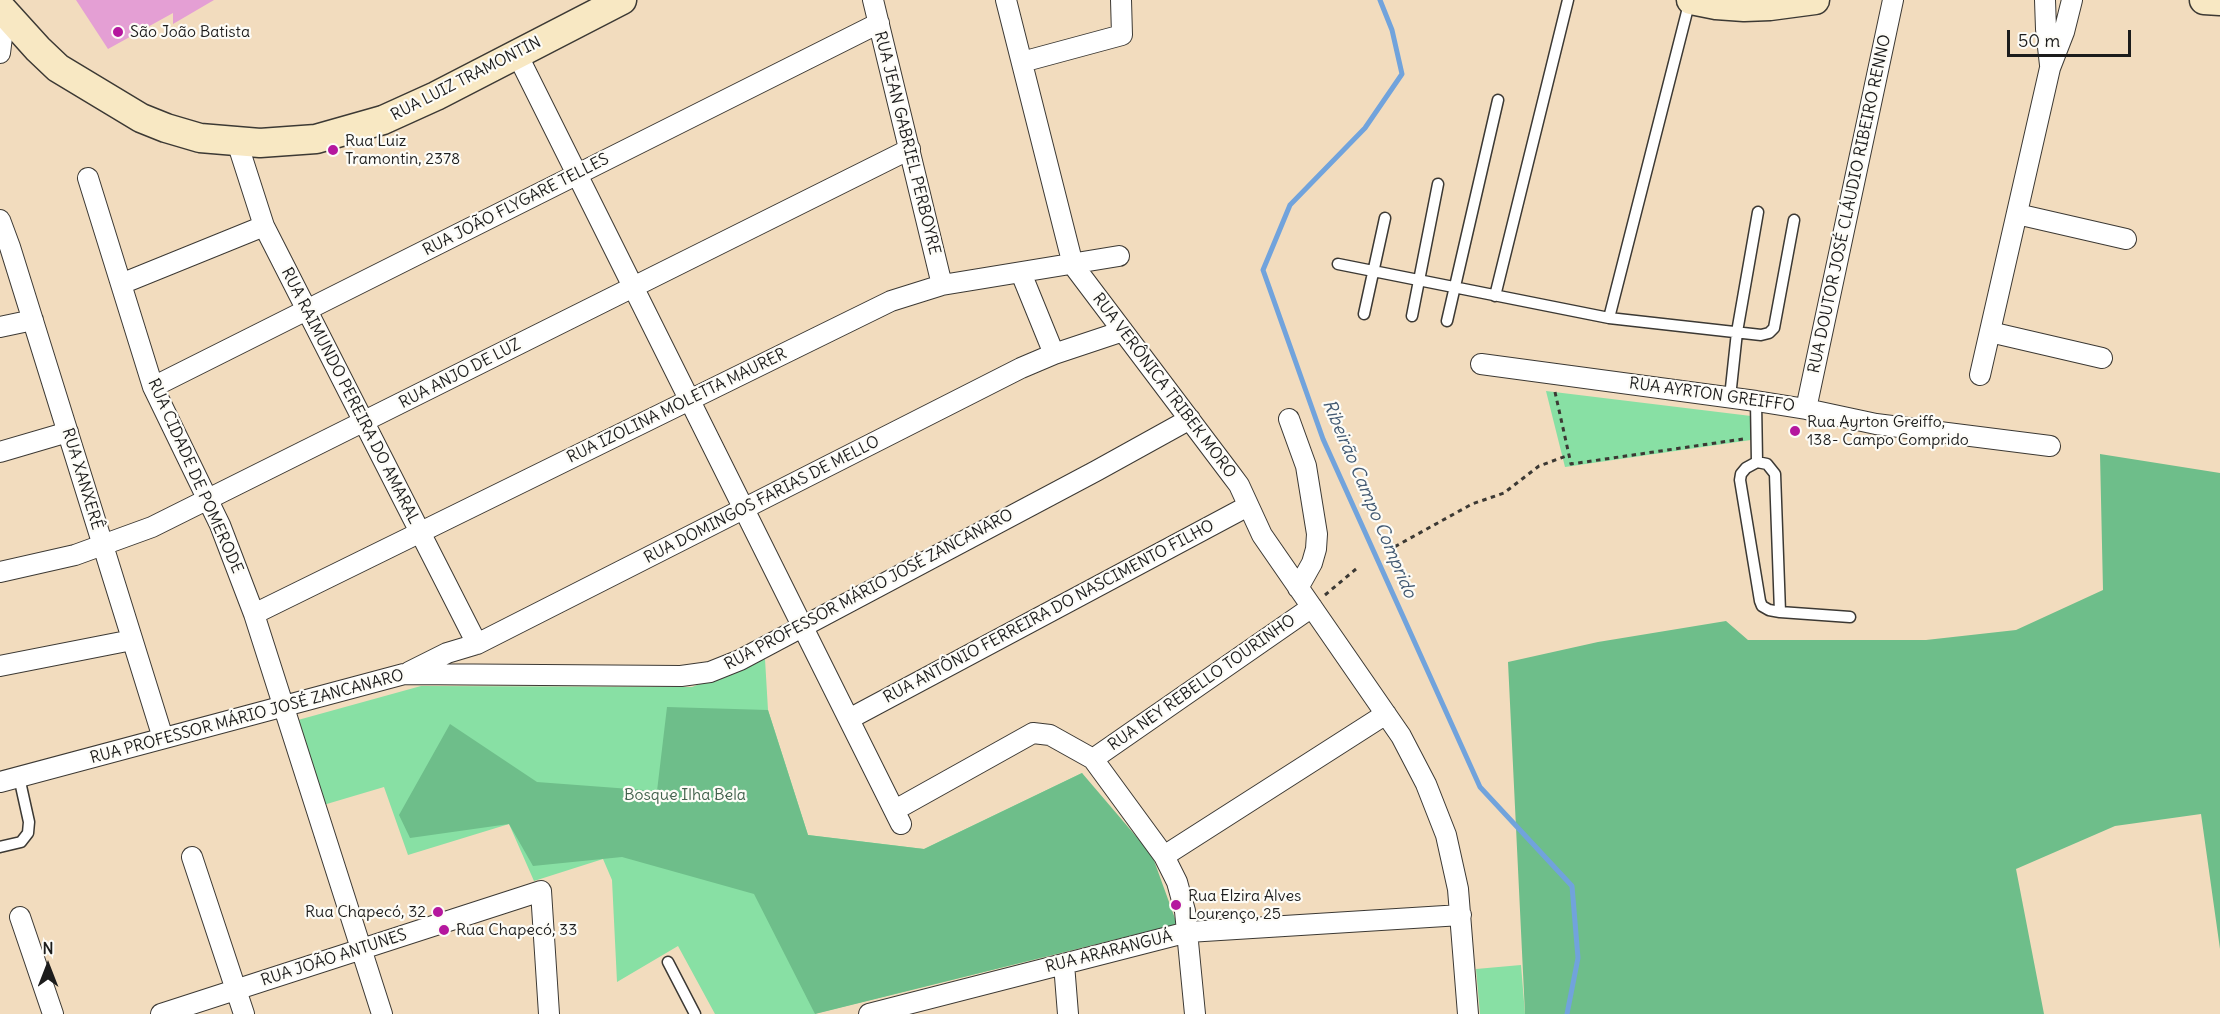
<!DOCTYPE html>
<meta charset="utf-8">
<style>
body{margin:0}
#map{position:relative;width:2220px;height:1014px;overflow:hidden;background:#f2dcbe;font-family:Delius,sans-serif}
canvas{display:block}
.north{position:absolute;left:18px;top:936px;width:60px;height:60px;-webkit-text-stroke:4px #fdfcf7;paint-order:stroke;rotate:0deg;font-size:16px;font-weight:700;line-height:24px;text-align:center;color:#1c1c1c}
.north::after{content:'';display:block;margin:auto;width:21px;height:27px;background:#1c1c1c;clip-path:polygon(50% 0,100% 100%,50% 72%,0 100%)}
.scale{position:absolute;left:2007px;top:30px;width:124px;height:27px;box-sizing:border-box;border:3px solid #1c1c1c;border-top:0;padding-left:8px;font-size:18px;line-height:21px;white-space:nowrap;color:#1c1c1c;-webkit-text-stroke:4px #fdfcf7;paint-order:stroke}
</style>
<div id="map">
<canvas width="2220" height="1014"></canvas>
<div class="north">N</div>
<div class="scale">50 m</div>
</div>
<script>
const c = document.querySelector('canvas').getContext('2d');
c.lineJoin = 'round';
function fill(path, color) { c.fillStyle = color; c.fill(path, 'evenodd'); }
const shape = rows => new Path2D(rows.map(r => 'M' + r).join(''));
function strokePath(path, color, width, dash) { c.strokeStyle = color; c.lineWidth = width; c.lineCap = dash ? 'butt' : 'round'; c.setLineDash(dash || []); c.stroke(path); }
function label(font, color, halo, rows, align = 'center') {
  c.font = font + ' Delius,sans-serif'; c.lineWidth = 4.5; c.setLineDash([]); c.textBaseline = 'middle'; c.strokeStyle = halo; c.fillStyle = color; for (const [text, x, y, turn = 0] of rows) {
    c.save(); c.translate(x, y); c.rotate((+turn || 0) * Math.PI / 180); c.textAlign = isNaN(turn) ? turn : align; if (halo) c.strokeText(text, 0, 0); c.fillText(text, 0, 0); c.restore();
  }
}
const green = shape([
 [1546,391,1751,416,1751,440,1565,467],
 [765,659,768,710,808,835,924,849,1082,773,1177,924,814,1014,715,1014,678,946,617,982,612,880,603,859,534,881,509,824,408,855,384,787,320,806,298,720,421,686,692,687],
 [1521,965,1525,1014,1480,1014,1476,969]
]);
const forest = shape([
 [2100,454,2220,473,2220,949,2201,814,2115,826,2016,869,2044,1014,1525,1014,1508,662,1598,642,1726,621,1748,640,1926,640,2016,630,2103,590],
 [667,707,768,710,808,835,924,849,1082,773,1152,855,1177,924,815,1014,754,894,622,857,533,866,509,824,410,838,399,815,450,724,537,782,657,791]
]);
const stream = shape([
 [1380,0,1392,30,1402,74,1365,128,1290,205,1263,270,1323,439,1480,787,1572,886,1578,958,1567,1014]
]);
const building = shape([
 [76,0,214,0,173,24,173,13,108,49]
]);
const path = shape([
 [1555,392,1571,464,1743,439],
 [1387,551,1472,504,1504,493,1539,466,1569,455],
 [1325,595,1356,569]
]);
const lane = shape([
 [1338,264,1609,318,1761,335,1769,333,1774,328,1794,220],
 [1495,296,1568,0],
 [1364,314,1385,218],
 [1412,316,1438,184],
 [1609,318,1690,0],
 [1447,321,1498,100],
 [1730,397,1737,332,1758,212],
 [1756,401,1757,462],
 [1757,462,1767,464,1775,474,1780,612,1769,610,1762,606,1760,601,1740,480,1741,474,1746,468,1757,462],
 [1780,612,1850,617],
 [0,847,21,842,28,833,29,822,19,777],
 [668,962,695,1014]
]);
const street = shape([
 [873,0,942,285],
 [1006,0,1073,265,1230,473,1239,485,1262,535,1401,736,1426,784,1446,835,1458,889,1468,1014],
 [2045,0,2046,29,2050,65],
 [0,53,5,13],
 [517,54,901,824],
 [1022,62,1122,35,1121,0],
 [237,142,264,226,477,644],
 [88,178,153,387,220,525,254,614,382,1014],
 [2017,214,2126,239],
 [0,220,10,247,163,738],
 [1021,273,1054,354],
 [121,284,264,226],
 [0,327,33,320],
 [1990,332,2102,358],
 [1481,364,1756,401,1806,409,1876,424,2050,446],
 [1980,375,2050,68,2064,32,2072,0],
 [153,387,879,23],
 [1806,409,1893,0],
 [1289,419,1306,466,1317,534,1316,549,1312,563,1298,588],
 [0,452,68,432],
 [0,572,75,555,152,527,910,149],
 [254,614,891,301,942,285,1119,256],
 [0,666,132,640],
 [409,672,447,653,477,644,1021,368,1054,354,1123,331],
 [849,719,1248,506],
 [1093,759,1312,607],
 [0,782,404,674,681,676,710,672,740,660,1096,471,1190,419],
 [895,810,1033,733,1050,735,1093,759,1164,856,1177,882,1185,911,1195,1014],
 [1164,856,1386,714],
 [192,857,244,1014],
 [20,917,53,1014],
 [1064,964,1068,1014],
 [161,1014,541,891,549,1014],
 [869,1014,1188,932,1461,915]
]);
const secondary = shape([
 [1691,0,1716,5,1744,7,1770,6,1815,0],
 [2204,0,2220,1],
 [0,7,38,49,58,68,141,118,166,128,200,138,260,143,316,139,383,120,436,96,622,0]
]);
const markers = [
 [118,32,6,"#b5179e"],
 [333,150,6,"#b5179e"],
 [1795,431,6,"#b5179e"],
 [1176,905,6,"#b5179e"],
 [438,912,6,"#b5179e"],
 [444,930,6,"#b5179e"]
];
const poiNames = [
 ["São João Batista",130,32],
 ["Rua Luiz",345,141],
 ["Tramontin, 2378",345,159],
 ["Rua Ayrton Greiffo,",1807,422],
 ["138- Campo Comprido",1807,440],
 ["Rua Elzira Alves",1188,896],
 ["Lourenço, 25",1188,914],
 ["Rua Chapecó, 32",426,912,"right"],
 ["Rua Chapecó, 33",456,930]
];
const streetNames = [
 ["RUA LUIZ TRAMONTIN",466,79,-27],
 ["RUA JEAN GABRIEL PERBOYRE",907,143,76],
 ["RUA DOUTOR JOSÉ CLÁUDIO RIBEIRO RENNO",1850,204,-78],
 ["RUA JOÃO FLYGARE TELLES",516,205,-27],
 ["RUA ANJO DE LUZ",460,374,-27],
 ["RUA VERÔNICA TRIBEK MORO",1164,386,53],
 ["RUA AYRTON GREIFFO",1712,395,8],
 ["RUA RAIMUNDO PEREIRA DO AMARAL",350,396,63],
 ["RUA IZOLINA MOLETTA MAURER",677,406,-26],
 ["RUA CIDADE DE POMERODE",195,476,66],
 ["RUA XANXERÊ",82,479,73],
 ["RUA DOMINGOS FARIAS DE MELLO",762,500,-27],
 ["RUA PROFESSOR MÁRIO JOSÉ ZANCANARO",869,590,-28],
 ["RUA ANTÔNIO FERREIRA DO NASCIMENTO FILHO",1049,612,-28],
 ["RUA NEY REBELLO TOURINHO",1202,683,-35],
 ["RUA PROFESSOR MÁRIO JOSÉ ZANCANARO",247,717,-15],
 ["RUA ARARANGUÁ",1109,952,-14],
 ["RUA JOÃO ANTUNES",334,958,-18]
];
const parkNames = [
 ["Bosque Ilha Bela",685,795]
];
const waterNames = [
 ["Ribeirão Campo Comprido",1369,499,67]
];
fill(green, '#88e0a4');
fill(forest, '#6ebe8a');
strokePath(stream, '#71a3dc', 5);
fill(building, '#e49fd4');
strokePath(lane, '#3c3934', 13);
strokePath(street, '#3c3934', 22);
strokePath(secondary, '#3c3934', 31);
strokePath(path, '#3c3934', 3, [4.5, 4.5]);
strokePath(lane, '#fff', 10);
strokePath(street, '#fff', 20);
strokePath(secondary, '#f8e8c3', 28);
for (const [x, y, r, color] of markers) { const dot = new Path2D(); dot.arc(x, y, r, 0, 2 * Math.PI); c.fillStyle = color; c.fill(dot); strokePath(dot, '#fdfcf7', 2); }
label('16px', '#1c1c1c', '#fdfcf7', poiNames, 'left');
label('16px', '#1c1c1c', '#fdfcf7', streetNames);
label('16px', '#42614c', '#fdfcf7', parkNames);
label('italic 18px', '#425972', '#fdfcf7', waterNames);
</script>
